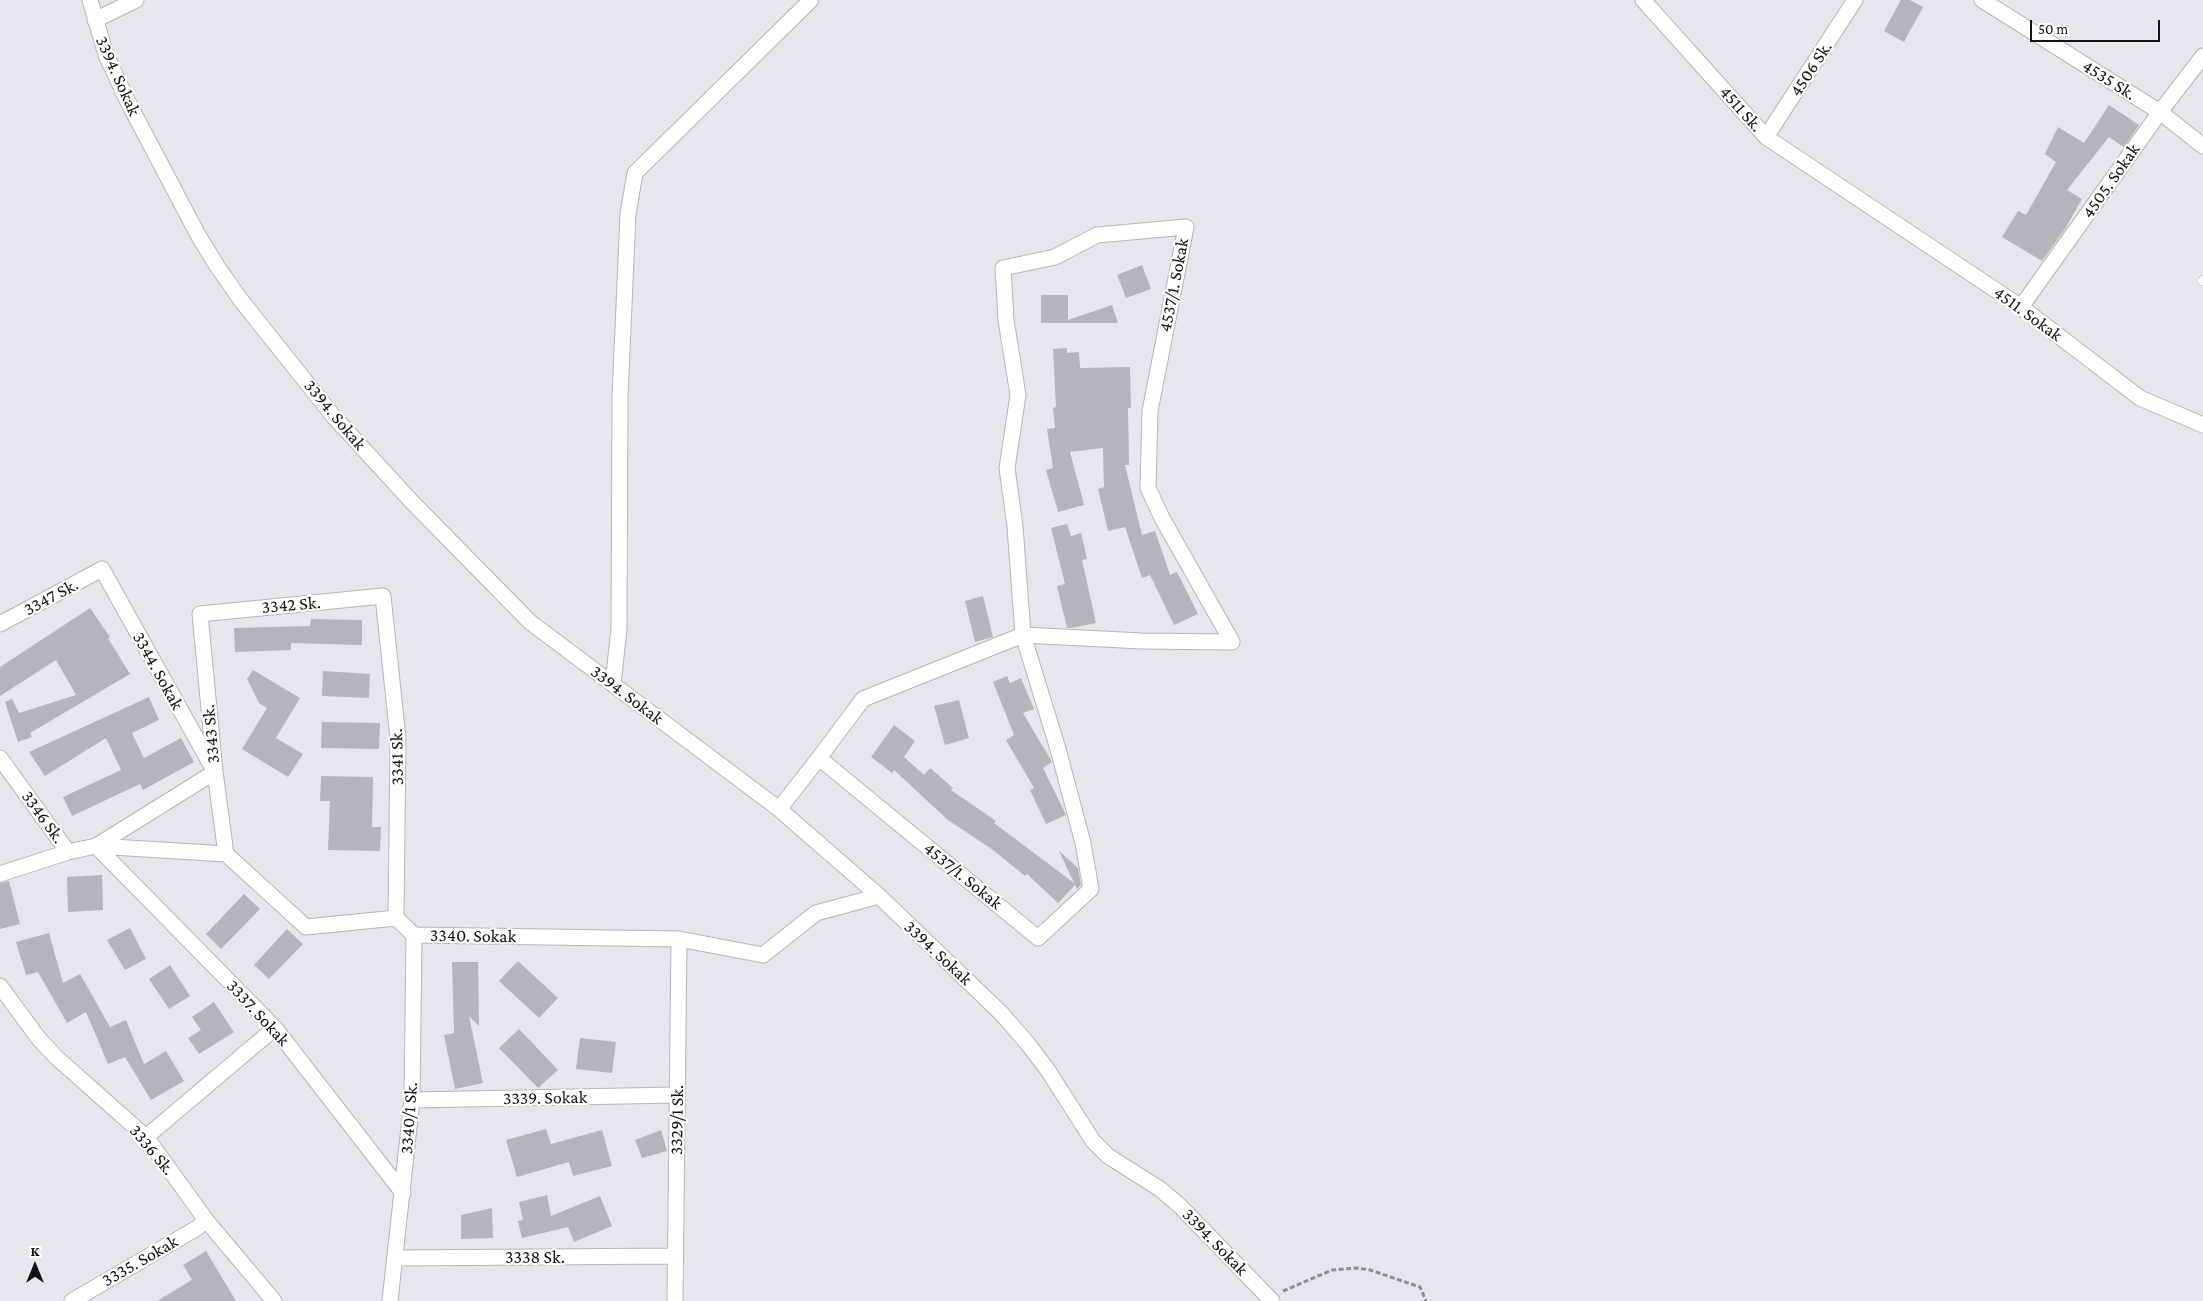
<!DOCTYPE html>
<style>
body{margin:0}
#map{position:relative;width:2203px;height:1301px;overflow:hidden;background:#e7e6ee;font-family:"Crimson Pro",serif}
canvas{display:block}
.north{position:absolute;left:10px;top:1241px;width:50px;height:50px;-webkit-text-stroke:4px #fff;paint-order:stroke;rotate:0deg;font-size:14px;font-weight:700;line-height:20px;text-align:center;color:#121215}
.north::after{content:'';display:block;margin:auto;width:18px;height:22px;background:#121215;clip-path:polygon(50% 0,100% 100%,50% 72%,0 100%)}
.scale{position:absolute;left:2030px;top:20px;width:130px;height:22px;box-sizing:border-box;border:2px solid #121215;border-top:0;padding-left:6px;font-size:15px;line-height:18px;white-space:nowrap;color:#121215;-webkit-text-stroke:4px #fff;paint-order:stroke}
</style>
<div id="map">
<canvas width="2203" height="1301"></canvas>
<div class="north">K</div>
<div class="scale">50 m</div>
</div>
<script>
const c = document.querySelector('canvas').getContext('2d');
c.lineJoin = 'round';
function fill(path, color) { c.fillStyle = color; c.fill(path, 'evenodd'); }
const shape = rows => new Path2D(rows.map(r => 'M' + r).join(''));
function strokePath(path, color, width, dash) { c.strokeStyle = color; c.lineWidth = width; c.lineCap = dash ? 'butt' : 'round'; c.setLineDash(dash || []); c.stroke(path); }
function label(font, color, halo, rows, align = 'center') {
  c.font = font + ' "Crimson Pro",serif'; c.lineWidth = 4.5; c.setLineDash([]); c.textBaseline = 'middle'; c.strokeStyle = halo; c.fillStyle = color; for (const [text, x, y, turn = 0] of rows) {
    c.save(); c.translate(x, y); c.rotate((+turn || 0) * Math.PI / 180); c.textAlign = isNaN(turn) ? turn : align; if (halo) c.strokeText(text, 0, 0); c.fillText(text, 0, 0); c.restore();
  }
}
const building = shape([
 [1901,0,1910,0,1923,7,1904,42,1884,31],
 [2109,105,2139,125,2124,147,2109,137,2067,190,2082,199,2065,229,2042,261,2002,237,2018,211,2026,215,2056,162,2045,154,2058,127,2084,143],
 [1142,265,1151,289,1126,298,1117,275],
 [1041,295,1068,295,1068,320,1112,305,1118,323,1041,323],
 [1067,348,1067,353,1079,352,1080,368,1130,367,1131,408,1128,408,1129,465,1125,465,1142,535,1155,531,1170,575,1177,572,1198,614,1174,625,1150,575,1142,578,1125,527,1108,531,1098,489,1104,487,1103,448,1070,452,1084,505,1058,512,1046,470,1053,468,1047,429,1055,428,1053,408,1056,407,1053,349],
 [1067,524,1071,536,1081,533,1087,559,1082,560,1096,623,1071,628,1067,628,1057,586,1065,584,1051,528],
 [983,596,993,637,975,642,965,601],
 [90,608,110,637,108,638,130,674,30,733,32,737,18,742,5,702,12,699,19,713,76,695,56,660,0,696,0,667],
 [311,619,362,620,362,645,291,643,291,650,235,652,234,628,310,626],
 [253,670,300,698,276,738,303,754,288,777,242,749,267,708,259,703,247,679],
 [323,671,370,674,369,698,322,696],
 [1007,676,1010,683,1021,678,1034,709,1023,713,1052,762,1043,768,1066,815,1046,824,1030,790,1034,788,1006,740,1014,735,993,682],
 [149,697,159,720,132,733,144,758,181,738,194,762,143,790,140,784,72,816,63,797,121,770,106,738,45,776,29,752],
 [959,700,969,738,945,745,934,706],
 [322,722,380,723,379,749,321,748],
 [894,725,915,741,904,757,924,775,930,768,953,788,951,790,996,821,994,823,1074,883,1059,851,1078,868,1081,885,1077,889,1075,885,1058,903,1027,874,1025,876,993,850,948,820,894,770,892,773,871,757],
 [321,776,373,777,372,827,381,827,380,851,328,850,330,801,320,801],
 [102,875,103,910,68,912,67,877],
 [9,881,20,924,0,929,0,883],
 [244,894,260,909,221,949,206,934],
 [130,928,146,959,125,970,107,940],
 [287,929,303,944,269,979,254,965],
 [49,933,63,983,80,974,110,1027,126,1020,144,1064,166,1051,184,1081,151,1100,125,1057,108,1064,86,1012,67,1023,38,972,26,975,16,942],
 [518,961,558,998,539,1018,499,981],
 [452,962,478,962,479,1026,469,1016,483,1083,455,1089,444,1035,454,1033],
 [170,965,190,996,169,1009,149,979],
 [214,1002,234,1032,199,1054,188,1038,201,1030,192,1017],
 [519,1029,558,1070,538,1088,499,1048],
 [580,1038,616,1042,612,1073,576,1069],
 [546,1129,551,1144,602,1130,612,1166,573,1176,569,1162,517,1177,506,1140],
 [661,1130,667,1151,642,1158,635,1140],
 [547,1195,551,1216,600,1196,612,1226,574,1242,568,1227,522,1238,518,1221,523,1220,519,1202],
 [492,1208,493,1238,461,1239,461,1215],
 [206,1251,236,1301,157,1301,192,1280,183,1265]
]);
const path = shape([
 [1283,1291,1332,1270,1357,1268,1370,1270,1420,1287,1426,1301]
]);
const service = shape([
 [2202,281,2203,280]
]);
const minor = shape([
 [90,0,106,55,128,102,198,235,217,266,240,299,334,417,413,503,530,622,779,809,879,896,1002,1014,1028,1044,1047,1069,1093,1141,1108,1156,1160,1189,1180,1206,1272,1301],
 [1643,0,1766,137,2021,307,2140,398,2203,425],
 [1982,0,2160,112,2203,146],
 [95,20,136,0],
 [1766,137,1855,0],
 [2021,307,2160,112,2203,56],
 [0,624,102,569,215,772,96,846,275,1028,403,1193],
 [1023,635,1015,526,1007,468,1018,395,1006,320,1003,268,1055,257,1097,235,1186,227,1150,411,1148,488,1162,518,1232,642,1142,641,1023,635,863,699,819,758,1038,938,1091,889,1083,843,1058,749,1023,635],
 [613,684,619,629,620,397,628,214,635,173,811,0],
 [0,758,68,852],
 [779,809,819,758],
 [226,854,215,772,200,614,383,596,398,738,396,918],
 [0,874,68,852,96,846,226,854,306,927,396,918,414,935,679,939,763,955,816,913,879,896],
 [0,986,39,1039,57,1058,146,1137,206,1220,274,1301],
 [412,1100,677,1095],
 [146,1137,275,1028],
 [395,1258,675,1256],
 [72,1301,197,1228,206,1220],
 [390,1301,412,1100,414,935],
 [675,1301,679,939]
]);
const streetNames = [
 ["4506 Sk.",1811,69,-57],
 ["3394. Sokak",118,76,66],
 ["4535 Sk.",2109,80,32],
 ["4511 Sk.",1741,109,48],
 ["4505. Sokak",2111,181,-55],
 ["4537/1. Sokak",1174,285,-79],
 ["4511. Sokak",2028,314,36],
 ["3394. Sokak",335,415,50],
 ["3347 Sk.",51,597,-28],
 ["3342 Sk.",291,605,-5],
 ["3344. Sokak",158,671,61],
 ["3394. Sokak",627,695,37],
 ["3343 Sk.",211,734,-95],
 ["3341 Sk.",397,757,-91],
 ["3346 Sk.",43,817,54],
 ["4537/1. Sokak",963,876,39],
 ["3340. Sokak",473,936,1],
 ["3394. Sokak",938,953,43],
 ["3337. Sokak",258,1013,47],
 ["3339. Sokak",545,1098,-1],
 ["3340/1 Sk.",409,1118,-86],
 ["3329/1 Sk.",677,1120,-89],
 ["3336 Sk.",152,1150,50],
 ["3394. Sokak",1215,1242,46],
 ["3338 Sk.",535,1257],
 ["3335. Sokak",140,1261,-30]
];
fill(building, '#b5b4bc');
strokePath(service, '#b5b5bc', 9);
strokePath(minor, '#b5b5bc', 17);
strokePath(path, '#8e8d93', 3, [5, 2.5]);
strokePath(service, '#fff', 8);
strokePath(minor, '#fff', 15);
label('18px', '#121215', '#fff', streetNames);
</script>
